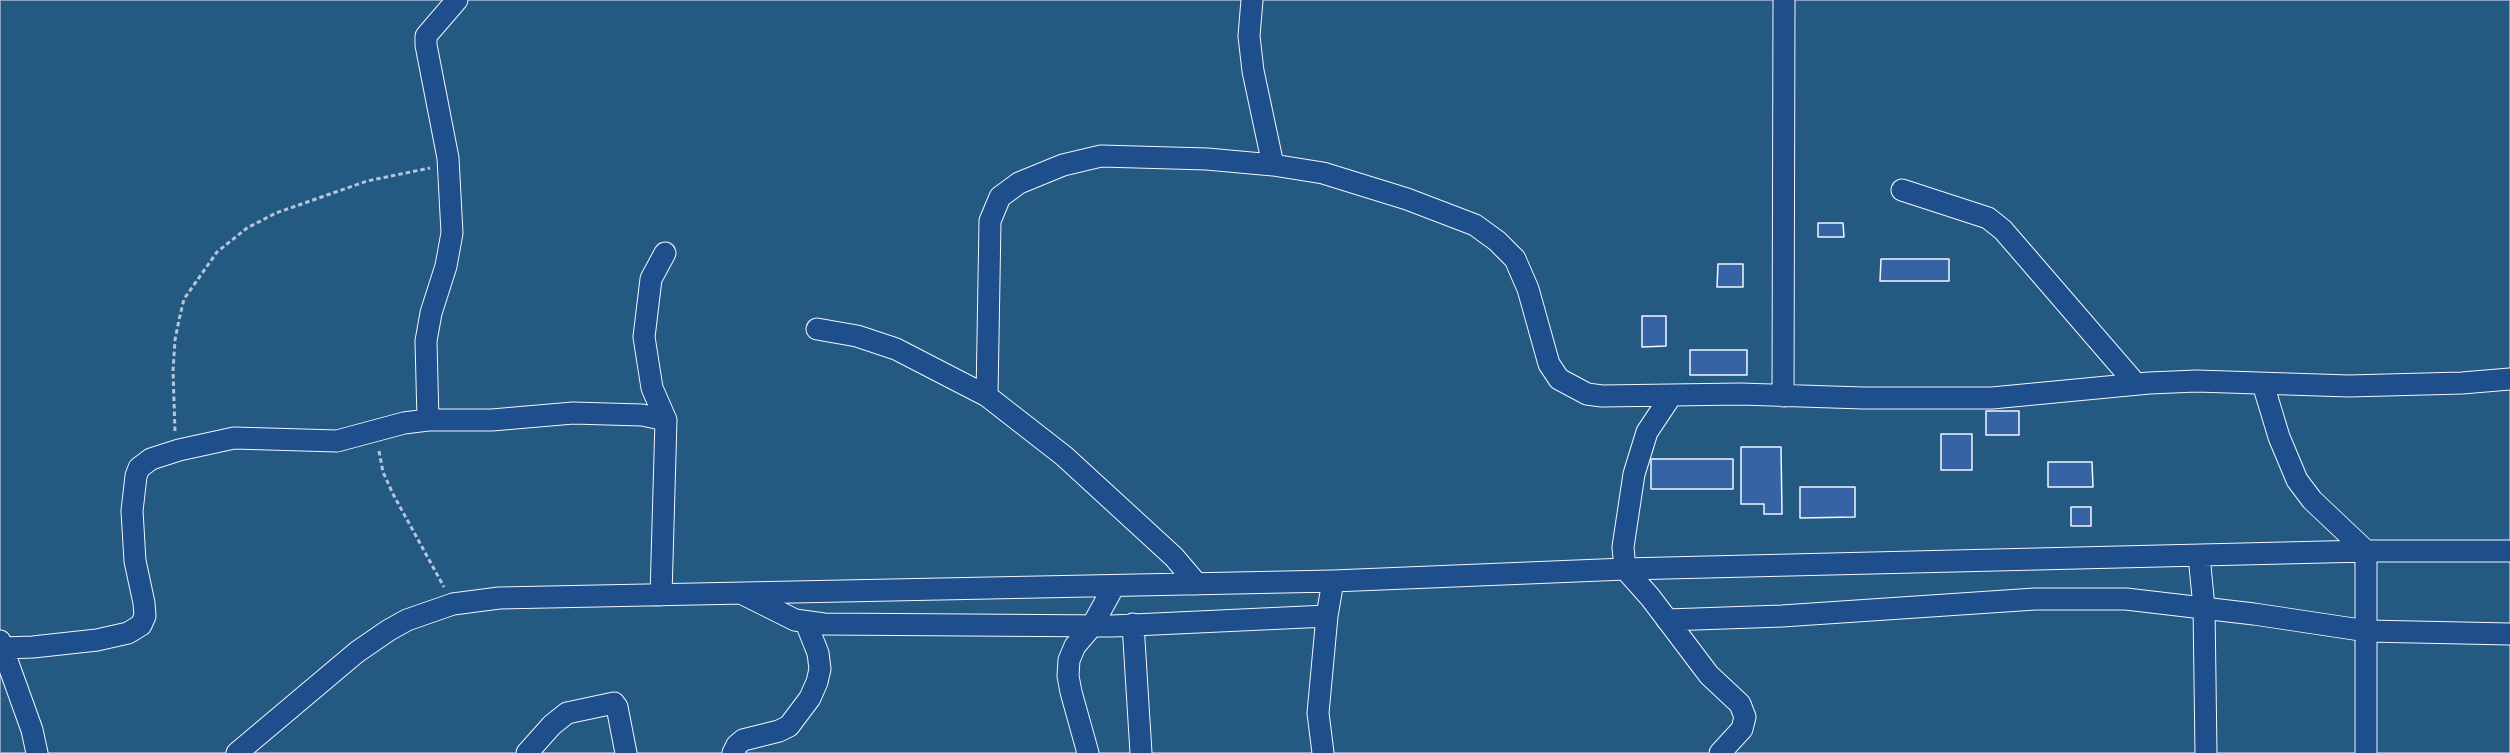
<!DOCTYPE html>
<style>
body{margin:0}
canvas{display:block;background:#1f4e8c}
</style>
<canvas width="2510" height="753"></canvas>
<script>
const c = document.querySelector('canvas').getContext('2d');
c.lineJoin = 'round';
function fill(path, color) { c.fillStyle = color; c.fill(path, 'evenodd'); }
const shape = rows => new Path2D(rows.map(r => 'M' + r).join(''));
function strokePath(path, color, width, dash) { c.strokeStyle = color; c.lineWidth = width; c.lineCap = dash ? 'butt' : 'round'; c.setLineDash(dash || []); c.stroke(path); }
const green = shape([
 [0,0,2510,0,2510,753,0,753,0,0]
]);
const building = shape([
 [1818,223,1843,223,1844,237,1818,237,1818,223],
 [1881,259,1949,259,1949,281,1880,281,1881,259],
 [1718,264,1743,264,1743,287,1717,287,1718,264],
 [1642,316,1666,316,1666,346,1642,347,1642,316],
 [1690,350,1747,350,1747,375,1690,375,1690,350],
 [1986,411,2019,411,2019,435,1986,435,1986,411],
 [1941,434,1972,434,1972,470,1941,470,1941,434],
 [1741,447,1781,447,1782,514,1764,514,1764,504,1741,504,1741,447],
 [1651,459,1733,459,1733,489,1651,489,1651,459],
 [2048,462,2092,462,2093,487,2048,487,2048,462],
 [1800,487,1855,487,1855,517,1800,518,1800,487],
 [2071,507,2091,507,2091,526,2071,526,2071,507]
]);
const path = shape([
 [175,431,173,371,175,340,179,320,184,299,217,252,247,228,276,213,367,181,430,168],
 [379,451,383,472,393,494,444,587]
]);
const minor = shape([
 [1252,0,1249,36,1253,71,1273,165],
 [1902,190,1988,218,2003,230,2136,384],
 [817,329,857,336,896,349,987,396,1064,456,1174,557,1197,584],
 [2263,384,2279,437,2297,480,2312,500,2366,551,2366,753],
 [987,396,990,221,1000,197,1019,183,1063,165,1101,156,1207,159,1273,165,1323,173,1407,199,1475,225,1497,241,1515,259,1528,289,1549,364,1559,379,1587,394,1602,396,1740,394,1863,398,1992,398,2149,383,2197,381,2349,386,2462,383,2510,379],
 [1671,396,1647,432,1634,474,1623,547,1625,569,1650,597,1709,675,1740,704,1745,717,1742,729,1720,753],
 [1783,396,1784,0],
 [428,420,426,341,431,313,446,266,452,233,448,158,426,45,426,36,457,0],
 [2199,556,2204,607,2206,753],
 [743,594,795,620,824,624,1112,626,1327,616],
 [661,595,666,420,652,388,644,337,651,279,665,253],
 [1667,620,1782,616,2035,599,2126,599,2254,614,2367,631,2510,634],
 [1133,624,1141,753],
 [0,641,32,730,37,753],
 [4,648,33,647,97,640,128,633,141,625,145,616,144,603,135,561,132,511,136,476,139,468,151,459,179,450,234,438,337,441,404,423,428,420,492,420,573,413,642,415,666,420],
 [237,753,357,652,389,630,407,620,453,604,499,598,1333,581,1625,569,2366,551,2510,551],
 [527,753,552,725,567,713,614,703,617,707,626,753],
 [733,753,737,745,743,740,779,731,789,726,810,698,817,682,820,669,818,653,806,623],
 [1088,753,1071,692,1068,676,1069,660,1075,646,1092,626,1114,586],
 [1323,753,1318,713,1327,616,1333,581]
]);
fill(green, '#245a82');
strokePath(green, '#a8bbd7', 1.5);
fill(building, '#3563a3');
strokePath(building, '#f2f6ff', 1.5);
strokePath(minor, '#f2f6ff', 23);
strokePath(path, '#b3c4dc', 3, [4.5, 3]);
strokePath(minor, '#1f4e8c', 21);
</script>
